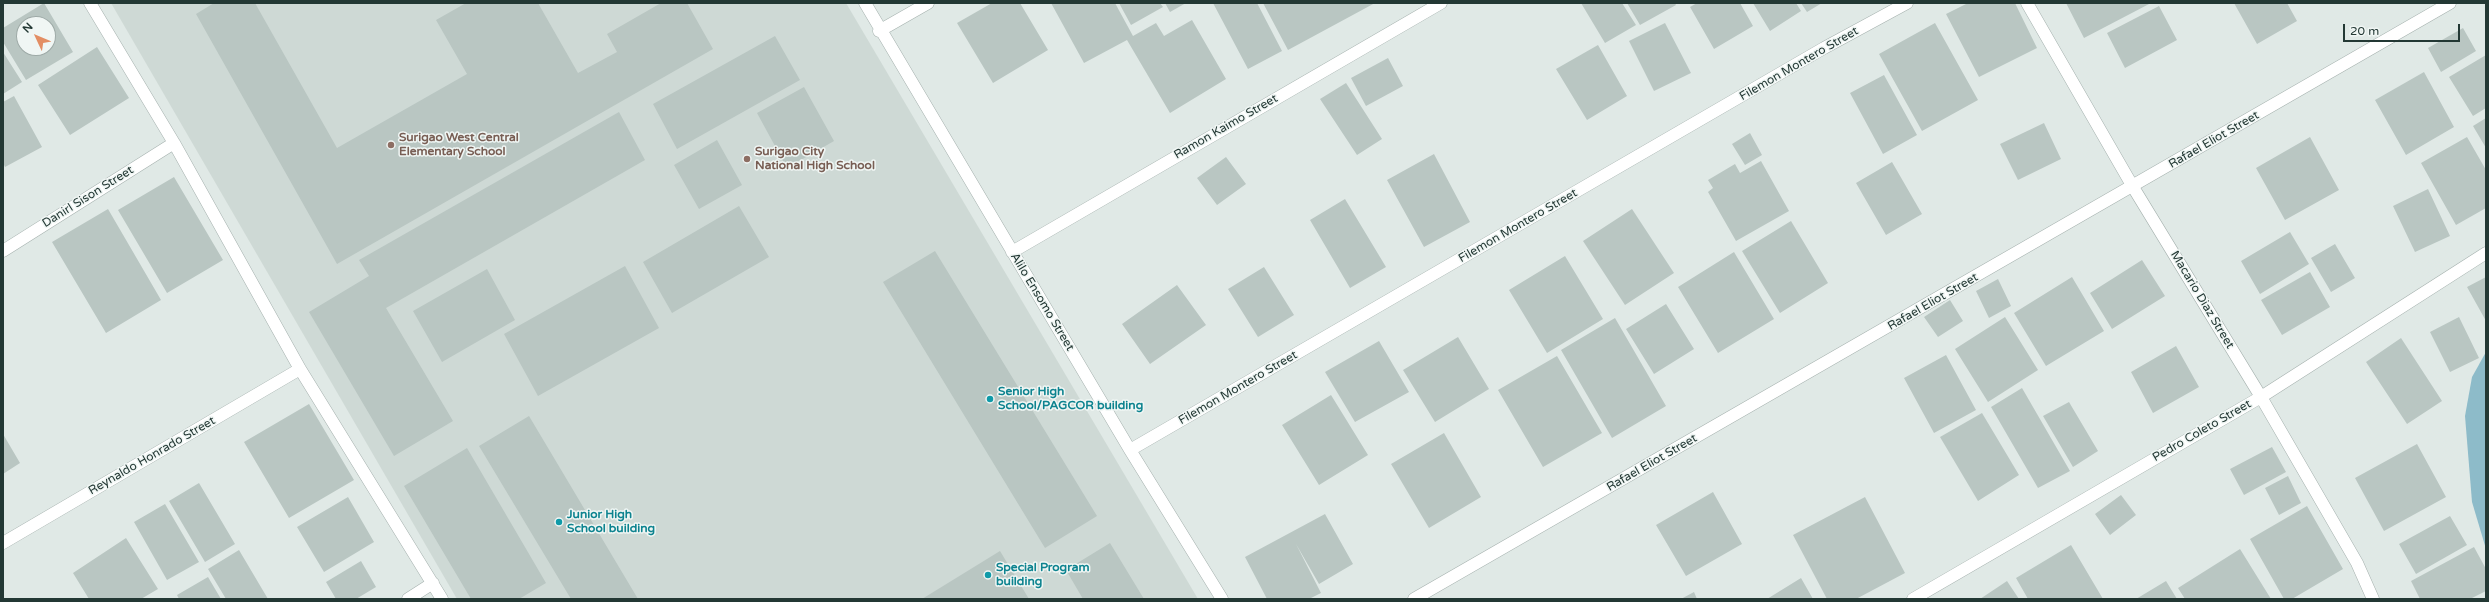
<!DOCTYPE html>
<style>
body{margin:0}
#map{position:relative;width:2489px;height:602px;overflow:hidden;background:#e0e9e6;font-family:"Varela Round",sans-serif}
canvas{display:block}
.frame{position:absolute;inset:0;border:4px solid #233834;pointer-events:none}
.north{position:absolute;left:16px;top:16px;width:40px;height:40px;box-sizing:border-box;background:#f0f6f4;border:1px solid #9eaaa7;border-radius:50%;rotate:314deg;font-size:11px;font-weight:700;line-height:16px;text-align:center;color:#233834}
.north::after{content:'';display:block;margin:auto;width:14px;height:18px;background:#e38e64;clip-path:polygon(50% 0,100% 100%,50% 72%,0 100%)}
.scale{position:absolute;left:2343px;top:24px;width:117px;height:18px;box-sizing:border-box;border:2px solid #233834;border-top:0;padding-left:5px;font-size:12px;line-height:14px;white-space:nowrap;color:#233834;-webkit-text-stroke:3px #f0f6f4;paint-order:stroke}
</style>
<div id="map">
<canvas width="2489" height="602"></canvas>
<div class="frame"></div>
<div class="north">N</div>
<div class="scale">20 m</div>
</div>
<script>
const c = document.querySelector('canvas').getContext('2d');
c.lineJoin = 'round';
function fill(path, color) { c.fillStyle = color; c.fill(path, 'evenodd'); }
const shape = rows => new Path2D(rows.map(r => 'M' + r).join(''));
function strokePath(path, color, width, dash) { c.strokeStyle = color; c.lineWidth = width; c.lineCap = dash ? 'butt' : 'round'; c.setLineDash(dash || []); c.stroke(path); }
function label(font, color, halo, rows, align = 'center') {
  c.font = font + ' "Varela Round",sans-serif'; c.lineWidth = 3; c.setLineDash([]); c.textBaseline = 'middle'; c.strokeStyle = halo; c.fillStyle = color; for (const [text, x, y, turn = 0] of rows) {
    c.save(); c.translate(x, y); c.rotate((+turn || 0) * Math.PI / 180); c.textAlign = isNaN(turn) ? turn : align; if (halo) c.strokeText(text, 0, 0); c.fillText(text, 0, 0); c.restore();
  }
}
const built = shape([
 [111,3,846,3,1198,599,457,599]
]);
const water = shape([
 [2486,352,2486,549,2472,502,2465,416,2472,377]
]);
const building = shape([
 [44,3,73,52,26,80,3,42,3,28],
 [24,24,48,24,48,48,24,48],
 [214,3,255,3,337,148,467,74,436,20,466,3,538,3,578,73,617,52,607,34,661,3,687,3,713,49,337,264,196,14],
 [992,3,1020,3,1048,50,993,83,957,23],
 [1051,3,1115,3,1133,36,1156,23,1164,36,1192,20,1226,79,1170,113,1127,40,1084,63],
 [1119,3,1160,3,1163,7,1131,25],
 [1165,3,1186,3,1170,12],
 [1213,3,1257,3,1282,51,1248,69],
 [1263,3,1375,3,1288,50],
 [1581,3,1622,3,1636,25,1605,43],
 [1627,3,1675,3,1676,5,1640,25],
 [1697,3,1740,3,1753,26,1714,49,1690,7],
 [1753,3,1796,3,1801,11,1770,31],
 [1801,3,1822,3,1807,12],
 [1968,3,2015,3,2037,48,1979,77,1946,14],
 [2066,3,2151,3,2084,38],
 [2234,3,2287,3,2297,21,2257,44],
 [2159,6,2177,40,2125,68,2107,33],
 [1665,23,1691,73,1654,91,1629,41],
 [1935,23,1978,100,1922,131,1879,54],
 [2463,28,2476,51,2441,72,2428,48],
 [775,36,800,80,677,149,653,104],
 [1598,45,1627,96,1587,120,1556,69],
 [97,47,129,98,70,135,38,85],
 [3,52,22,82,3,94],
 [2486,55,2486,108,2473,116,2449,77],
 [1388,58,1403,86,1366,106,1351,78],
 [2424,72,2454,127,2406,155,2375,100],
 [1884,75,1917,135,1883,154,1850,93],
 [1346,83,1382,139,1357,155,1320,99],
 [804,87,834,141,787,168,757,113],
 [14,96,42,147,5,167,3,163,3,102],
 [619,112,645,160,386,308,453,421,394,456,309,312,369,276,359,260],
 [2486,118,2486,148,2473,126],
 [2044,123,2061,159,2018,180,2000,144],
 [1750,133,1762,155,1745,165,1732,144],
 [2310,137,2339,190,2285,220,2256,168],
 [2467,137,2486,170,2486,208,2456,225,2421,163],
 [717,140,742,185,699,209,674,165],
 [1434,154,1470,222,1424,247,1387,180],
 [1226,157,1246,184,1217,205,1197,178],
 [1761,161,1789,211,1736,241,1708,192,1713,188,1708,180,1735,164,1740,173],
 [1892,162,1922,214,1886,235,1856,183],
 [174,177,223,260,167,293,118,210],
 [2428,189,2450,236,2415,252,2393,206],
 [1345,199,1386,267,1350,288,1310,220],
 [739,206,769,257,672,313,643,262],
 [108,209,161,300,106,333,52,242],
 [1632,209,1674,273,1625,305,1583,241],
 [1791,221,1828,283,1780,313,1742,251],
 [2290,232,2309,264,2260,294,2241,261],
 [2335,244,2355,278,2331,292,2311,258],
 [935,251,1097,516,1045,548,883,282],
 [1734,252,1774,319,1718,353,1678,287],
 [1565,256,1603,319,1547,353,1509,290],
 [2142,260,2165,296,2112,329,2090,293],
 [625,266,659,328,538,396,504,334],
 [1264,267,1294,315,1258,337,1228,289],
 [487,269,515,320,442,362,413,311],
 [2310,272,2330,307,2282,335,2261,300],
 [2072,277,2104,331,2046,366,2014,313],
 [2486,277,2486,321,2467,287],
 [1998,279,2011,306,1989,318,1976,291],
 [1177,285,1206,325,1150,364,1122,324],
 [1950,300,1963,321,1938,337,1924,317],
 [1666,304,1694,349,1654,374,1626,329],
 [2005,317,2038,370,1988,402,1955,349],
 [2459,317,2479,358,2450,372,2430,332],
 [1615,318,1666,406,1612,438,1561,350],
 [1458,337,1489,389,1435,422,1403,370],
 [2401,338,2442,401,2407,424,2366,362],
 [1379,341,1409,392,1355,422,1325,372],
 [2176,346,2199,387,2153,413,2131,372],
 [1946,355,1976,410,1934,433,1904,378],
 [1557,356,1602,433,1543,467,1498,390],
 [2022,388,2070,471,2038,488,1991,407],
 [1331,395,1368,455,1319,485,1282,425],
 [2069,402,2098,451,2073,467,2043,416],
 [309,404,354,480,289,518,244,442],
 [1982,413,2019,475,1978,501,1940,437],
 [529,416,638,599,571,599,479,446],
 [1444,433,1481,497,1429,528,1391,464],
 [3,434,20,463,3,474],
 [2417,444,2446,497,2384,531,2355,478],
 [2272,447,2286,472,2244,495,2230,469],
 [467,448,546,583,519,599,471,599,404,486],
 [2288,476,2301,503,2279,515,2265,488],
 [199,483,235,544,205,562,169,501],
 [1713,492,1742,544,1686,576,1656,525],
 [2121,495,2136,515,2110,535,2095,514],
 [348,497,374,542,324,572,297,527],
 [1865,497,1905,573,1856,599,1827,599,1793,535],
 [165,504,199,562,167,580,134,522],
 [2307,506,2343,569,2292,599,2284,599,2250,539],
 [1325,514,1353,564,1319,584,1296,544,1321,593,1309,599,1267,599,1245,557],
 [2450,516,2467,545,2416,574,2399,544],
 [126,538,158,589,141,599,89,599,73,573],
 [1110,543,1144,599,1083,599,1066,570],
 [2071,545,2103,599,2028,599,2016,578],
 [2474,547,2486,569,2486,591,2470,599,2420,599,2411,581],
 [2240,549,2271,599,2185,599,2178,588],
 [239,550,268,599,226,599,208,569],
 [1000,551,1029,599,922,599],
 [361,561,376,587,356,599,336,599,326,582],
 [208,577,221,599,179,599,177,595],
 [1801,578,1813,599,1767,599],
 [2007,581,2019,599,1980,599],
 [2166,581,2177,599,2136,599],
 [1694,592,1697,599,1681,599]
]);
const minor = shape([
 [90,3,174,143,300,369,442,599],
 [865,3,1130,450,1222,599],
 [2027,3,2133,187,2261,397,2357,563,2373,599],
 [879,31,928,3],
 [3,251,174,143],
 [1012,252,1441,3],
 [1130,450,1824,48,1907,3],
 [3,543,300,369],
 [408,599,433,583],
 [1414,599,2450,3],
 [1913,599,2261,397,2486,253]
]);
const markers = [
 [391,145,4,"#8d6e63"],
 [747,159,4,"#8d6e63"],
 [990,399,4,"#0f9aa8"],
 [559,522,4,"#0f9aa8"],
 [988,575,4,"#0f9aa8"]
];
const streetNames = [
 ["Filemon Montero Street",1799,64,-30],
 ["Ramon Kaimo Street",1226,127,-30],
 ["Rafael Eliot Street",2214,140,-30],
 ["Danirl Sison Street",88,197,-32],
 ["Filemon Montero Street",1518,226,-30],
 ["Macario Diaz Street",2202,300,59],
 ["Alilo Ensomo Street",1042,302,59],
 ["Rafael Eliot Street",1933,302,-30],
 ["Filemon Montero Street",1238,388,-30],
 ["Pedro Coleto Street",2202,431,-30],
 ["Reynaldo Honrado Street",152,456,-30],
 ["Rafael Eliot Street",1652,463,-30]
];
const educationNames = [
 ["Surigao West Central",399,138],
 ["Elementary School",399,152],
 ["Surigao City",755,152],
 ["National High School",755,166]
];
const cultureNames = [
 ["Senior High",998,392],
 ["School/PAGCOR building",998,406],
 ["Junior High",567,515],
 ["School building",567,529],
 ["Special Program",996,568],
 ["building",996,582]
];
fill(built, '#ced9d5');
fill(water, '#8dbbc9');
fill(building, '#b9c6c2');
strokePath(minor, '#a4b0ad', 13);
strokePath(minor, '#fff', 12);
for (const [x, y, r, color] of markers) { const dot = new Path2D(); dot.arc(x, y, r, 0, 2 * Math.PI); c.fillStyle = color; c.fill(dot); strokePath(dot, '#f0f6f4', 1.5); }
label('12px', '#233834', '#f0f6f4', streetNames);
label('bold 12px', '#785e54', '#f0f6f4', educationNames, 'left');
label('bold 12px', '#0d838f', '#f0f6f4', cultureNames, 'left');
</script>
